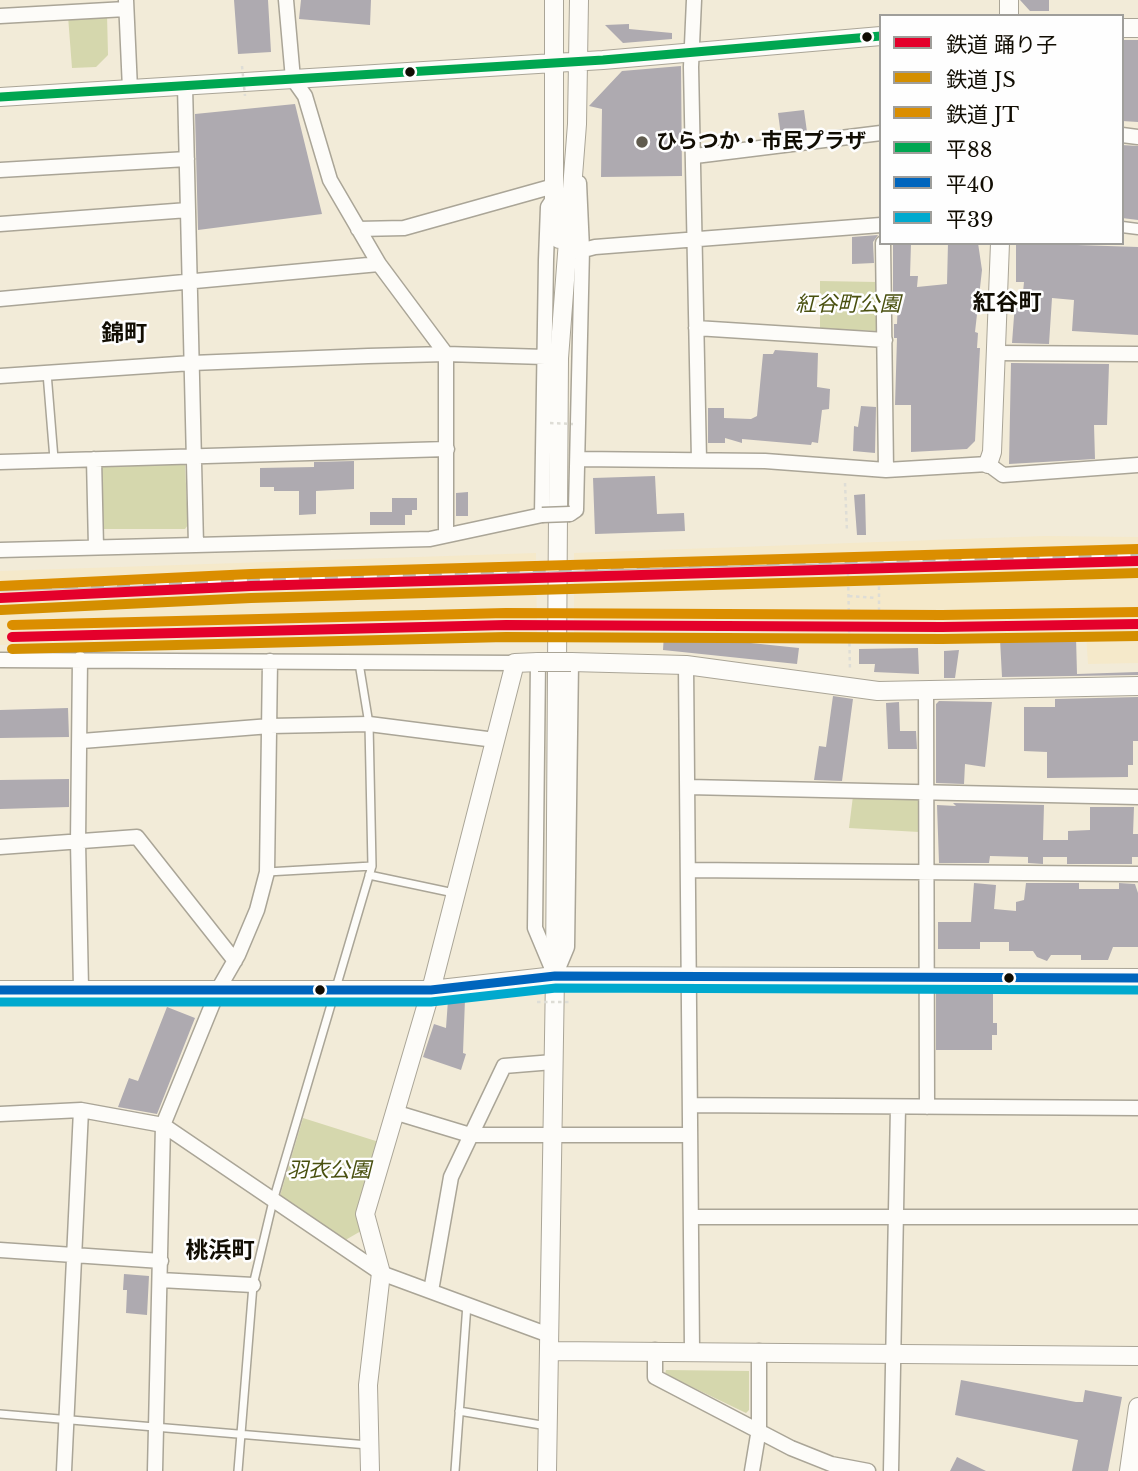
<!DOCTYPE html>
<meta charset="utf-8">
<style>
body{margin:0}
#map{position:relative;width:1138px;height:1471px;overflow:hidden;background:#f2ebd8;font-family:"Libre Baskerville","Noto Sans JP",serif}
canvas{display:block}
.legend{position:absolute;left:879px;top:14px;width:245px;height:231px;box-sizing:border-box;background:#fefefe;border:2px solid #9f9e9a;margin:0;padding:9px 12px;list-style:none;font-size:21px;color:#110d03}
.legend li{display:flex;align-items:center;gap:14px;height:35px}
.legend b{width:35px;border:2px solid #9f9e9a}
</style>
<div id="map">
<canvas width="1138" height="1471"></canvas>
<ul class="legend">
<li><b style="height:9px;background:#e4002b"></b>鉄道 踊り子</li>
<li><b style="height:9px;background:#d48f00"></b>鉄道 JS</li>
<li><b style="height:9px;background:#db8e00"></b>鉄道 JT</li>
<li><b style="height:9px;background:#00a651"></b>平88</li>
<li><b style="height:9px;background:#0065bd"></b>平40</li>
<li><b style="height:9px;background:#00a9ce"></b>平39</li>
</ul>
</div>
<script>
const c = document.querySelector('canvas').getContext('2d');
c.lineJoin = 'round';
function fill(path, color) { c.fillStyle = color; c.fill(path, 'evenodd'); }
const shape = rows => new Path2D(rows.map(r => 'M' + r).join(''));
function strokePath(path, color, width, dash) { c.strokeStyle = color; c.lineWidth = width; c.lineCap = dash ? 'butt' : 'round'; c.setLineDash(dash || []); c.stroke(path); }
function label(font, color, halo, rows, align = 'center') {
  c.font = font + ' "Libre Baskerville","Noto Sans JP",serif'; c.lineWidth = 5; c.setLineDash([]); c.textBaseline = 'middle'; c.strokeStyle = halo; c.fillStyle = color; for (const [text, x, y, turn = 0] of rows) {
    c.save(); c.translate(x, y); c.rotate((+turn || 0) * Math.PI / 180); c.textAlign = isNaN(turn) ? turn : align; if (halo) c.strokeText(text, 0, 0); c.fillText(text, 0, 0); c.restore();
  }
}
const built = shape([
 [1044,536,1138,537,1138,663,1088,664,1086,634,883,636,701,629,574,634,574,553],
 [536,553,537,635,0,645,0,571]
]);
const green = shape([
 [107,14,108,55,96,67,72,68,68,16],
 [820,281,877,282,877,331,820,329],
 [185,464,188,525,185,529,101,529,99,470,102,467],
 [853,796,920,800,919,832,849,828],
 [303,1118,379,1142,361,1231,342,1242,279,1199],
 [666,1370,749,1371,749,1410,746,1413,665,1374]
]);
const building = shape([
 [234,0,268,0,271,52,238,54],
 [301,0,371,0,370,25,299,19],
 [1020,0,1049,0,1049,11,1030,11],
 [629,24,629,29,672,33,672,39,623,43,605,25],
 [1122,40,1138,40,1138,122,1122,121],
 [681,66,682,176,601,177,602,109,589,106,622,71],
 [295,104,322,214,198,230,195,114],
 [804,110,807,132,781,136,778,113],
 [1122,145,1138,146,1138,220,1122,218],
 [878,235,873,242,874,263,852,264,852,237],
 [893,243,911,243,910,276,918,276,917,287,947,284,948,243,978,243,982,270,975,332,978,333,977,348,980,348,975,441,967,449,911,452,911,405,895,405,897,338,894,338,894,324,897,324,898,301,893,301],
 [1016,243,1138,247,1138,335,1072,331,1074,300,1052,298,1049,344,1012,343,1015,303,1022,303,1024,282,1016,282],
 [775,350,818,353,817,387,830,389,829,409,822,410,818,443,812,442,811,445,742,439,742,443,725,438,725,443,708,443,708,408,724,408,724,418,751,419,757,416,763,354,773,354],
 [1011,363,1109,364,1107,425,1094,425,1095,459,1009,464],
 [861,406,876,407,875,453,853,451,854,426,858,427],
 [354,461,354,489,316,491,316,514,299,515,299,491,274,491,274,487,260,487,260,468,314,467,314,462],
 [655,476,657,514,684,513,685,531,595,534,593,478],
 [468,492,468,516,456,516,456,493],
 [865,494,866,535,857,535,854,495],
 [392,498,417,498,417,510,412,510,412,515,405,515,405,525,370,525,370,512,392,512],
 [664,634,799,648,797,664,663,650],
 [1076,637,1077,674,1138,672,1138,675,1002,677,1000,639],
 [918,648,919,674,874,672,875,664,859,664,859,649],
 [959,650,955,678,944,678,944,651],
 [833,696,853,699,842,781,814,780,819,746,826,747],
 [1138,697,1138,741,1133,741,1133,765,1128,765,1128,777,1047,778,1047,752,1024,751,1024,707,1055,707,1055,699],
 [939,701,992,702,985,767,965,764,964,784,936,783,936,704],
 [899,702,900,731,916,731,917,749,888,749,886,703],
 [68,708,69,737,0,738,0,710],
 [69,779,69,807,0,809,0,780],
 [953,803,1044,805,1043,840,1068,840,1068,831,1090,830,1090,807,1134,807,1133,834,1138,834,1138,857,1132,857,1132,864,1067,864,1067,857,1043,857,1043,864,1028,863,1028,857,990,856,989,863,939,863,937,805,956,806],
 [974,883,996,885,994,909,1016,911,1016,902,1024,900,1026,883,1079,883,1079,889,1119,889,1119,883,1135,884,1138,893,1138,947,1113,947,1108,960,1081,960,1081,955,1051,955,1047,961,1037,957,1033,951,1009,951,1009,942,980,942,980,949,938,949,938,922,971,922],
 [993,992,993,1023,997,1023,997,1035,992,1035,992,1050,936,1050,936,993],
 [465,999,463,1053,466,1054,461,1070,423,1057,434,1024,446,1028,448,1000],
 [167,1007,195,1018,157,1114,118,1107,129,1078,138,1081],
 [124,1274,149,1276,147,1315,126,1313,127,1290,123,1290],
 [961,1380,1076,1402,1083,1402,1085,1390,1122,1397,1108,1471,1072,1471,1078,1440,955,1415],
 [957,1457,986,1471,950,1471]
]);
const path = shape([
 [845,483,847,532],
 [848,573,850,671],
 [849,596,876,598],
 [923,616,879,616,879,580,925,580]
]);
const service = shape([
 [47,373,54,459],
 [267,872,372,866],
 [369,875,454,893],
 [459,1411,547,1426],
 [0,1414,368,1445],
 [238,1471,253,1285,273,1201,372,866,369,724,359,663],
 [455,1471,467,1304]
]);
const pedestrian = shape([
 [1122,227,1138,229]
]);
const minor = shape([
 [126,0,130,89],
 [286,0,293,79,305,96,330,180,379,264,446,354,446,534],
 [694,0,691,67,699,460],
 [0,16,126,9],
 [185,86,196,545],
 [1122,135,1138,137],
 [695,156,881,133],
 [0,170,187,159],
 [0,224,188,210],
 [358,229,404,228,554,186],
 [883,243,886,470],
 [576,252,595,247,881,225],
 [0,299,379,264],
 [696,328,885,340],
 [995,353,1138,354],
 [0,376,192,363,368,356,446,354,545,357],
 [94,459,96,547],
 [578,459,765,461,886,470,988,464,1003,475,1138,465],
 [0,462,447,449],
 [570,514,576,510,582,249,579,183],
 [0,550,430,539,542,515,546,260,548,207,552,201],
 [80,659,78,842,81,988],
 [0,660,515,663],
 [538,662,535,928,553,971],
 [686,665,692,1350],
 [926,692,927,1107],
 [82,741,270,726,369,724,495,740],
 [688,787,1138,797],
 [0,847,137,837,235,961],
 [689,870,1138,874],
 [557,971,567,947,571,662],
 [690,1105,1138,1108],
 [394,1112,470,1135,690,1135],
 [0,1114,81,1110,163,1125,381,1273,549,1335],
 [691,1217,1138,1217],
 [0,1250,161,1261],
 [160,1280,253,1285],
 [431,1291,451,1177,504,1066,553,1062],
 [655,1350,655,1377,791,1448,831,1464,868,1471],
 [64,1471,81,1110],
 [155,1471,163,1125,219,988,238,955,257,910,267,872,270,661],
 [752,1471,759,1429,759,1351],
 [891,1471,898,1107]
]);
const tertiary = shape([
 [554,0,554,198,559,239],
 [1009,0,1009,16],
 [1122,28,1138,28],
 [0,97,603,60,881,36],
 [988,464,992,452,1000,243],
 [571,662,686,665,878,691,1138,686],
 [0,990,431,990,555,976,1138,978],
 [549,1351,1138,1356],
 [370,1471,368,1385,381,1273,365,1214,431,990,515,663,538,662],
 [547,1471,555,976,559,358,577,124,579,0],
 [1129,1471,1138,1407]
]);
const rail = shape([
 [0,588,701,564,1138,554]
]);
const pathBridge = shape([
 [242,66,245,96],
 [550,423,573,424],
 [537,1002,570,1002]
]);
const minorBridge = shape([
 [542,515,570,514]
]);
const tertiaryBridge = shape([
 [538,662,571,662]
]);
const bus1 = shape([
 [0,97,603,60,881,36]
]);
const bus2 = shape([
 [0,990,431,990,555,976,1138,978]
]);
const bus3 = shape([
 [0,1002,431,1002,556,988,1138,990]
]);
const rail1 = shape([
 [0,598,251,586,1138,561],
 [12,637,506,625,942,627,1138,624]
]);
const rail2 = shape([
 [1,610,251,598,1138,573],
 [12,649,506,637,942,639,1138,636]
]);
const rail3 = shape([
 [0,586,251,574,1138,549],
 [12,625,506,613,942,615,1138,612]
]);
const markers = [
 [867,37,6,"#110d03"],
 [410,72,6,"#110d03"],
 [642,142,7,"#605b4e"],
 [1009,978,6,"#110d03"],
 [320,990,6,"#110d03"]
];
const poiNames = [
 ["ひらつか・市民プラザ",656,142]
];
const parkNames = [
 ["紅谷町公園",848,305],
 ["羽衣公園",329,1171]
];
const neighbourhoodNames = [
 ["紅谷町",1007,304],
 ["錦町",124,335],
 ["桃浜町",220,1252]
];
fill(built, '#f5e9ca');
fill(green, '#d5d7ad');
fill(building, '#aeaab0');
strokePath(service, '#aaa597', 10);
strokePath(pedestrian, '#aaa597', 13);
strokePath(minor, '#aaa597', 17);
strokePath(tertiary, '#aaa597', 20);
strokePath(path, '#deddd6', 2.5, [3.5, 3.5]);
strokePath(service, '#fdfcf9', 7);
strokePath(pedestrian, '#fdfcf9', 10);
strokePath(minor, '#fdfcf9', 14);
strokePath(tertiary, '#fdfcf9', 18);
strokePath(rail, '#bfbdb8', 7);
strokePath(rail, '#fefefe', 4.5, [13]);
strokePath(minorBridge, '#aaa597', 17, []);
strokePath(tertiaryBridge, '#aaa597', 20, []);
strokePath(pathBridge, '#deddd6', 2.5, [3.5, 3.5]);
strokePath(minorBridge, '#fdfcf9', 14);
strokePath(tertiaryBridge, '#fdfcf9', 18);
strokePath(bus1, '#00a651', 9);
strokePath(bus2, '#0065bd', 9);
strokePath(bus3, '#00a9ce', 9);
strokePath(rail1, '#e4002b', 10);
strokePath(rail2, '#d48f00', 10);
strokePath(rail3, '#db8e00', 10);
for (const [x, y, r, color] of markers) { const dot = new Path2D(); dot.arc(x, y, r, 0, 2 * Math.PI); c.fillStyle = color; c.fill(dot); strokePath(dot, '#fefefe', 2.5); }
label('bold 21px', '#110d03', '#fefefe', poiNames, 'left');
label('italic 21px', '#49500f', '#fefefe', parkNames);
label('bold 23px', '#110d03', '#fefefe', neighbourhoodNames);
</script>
